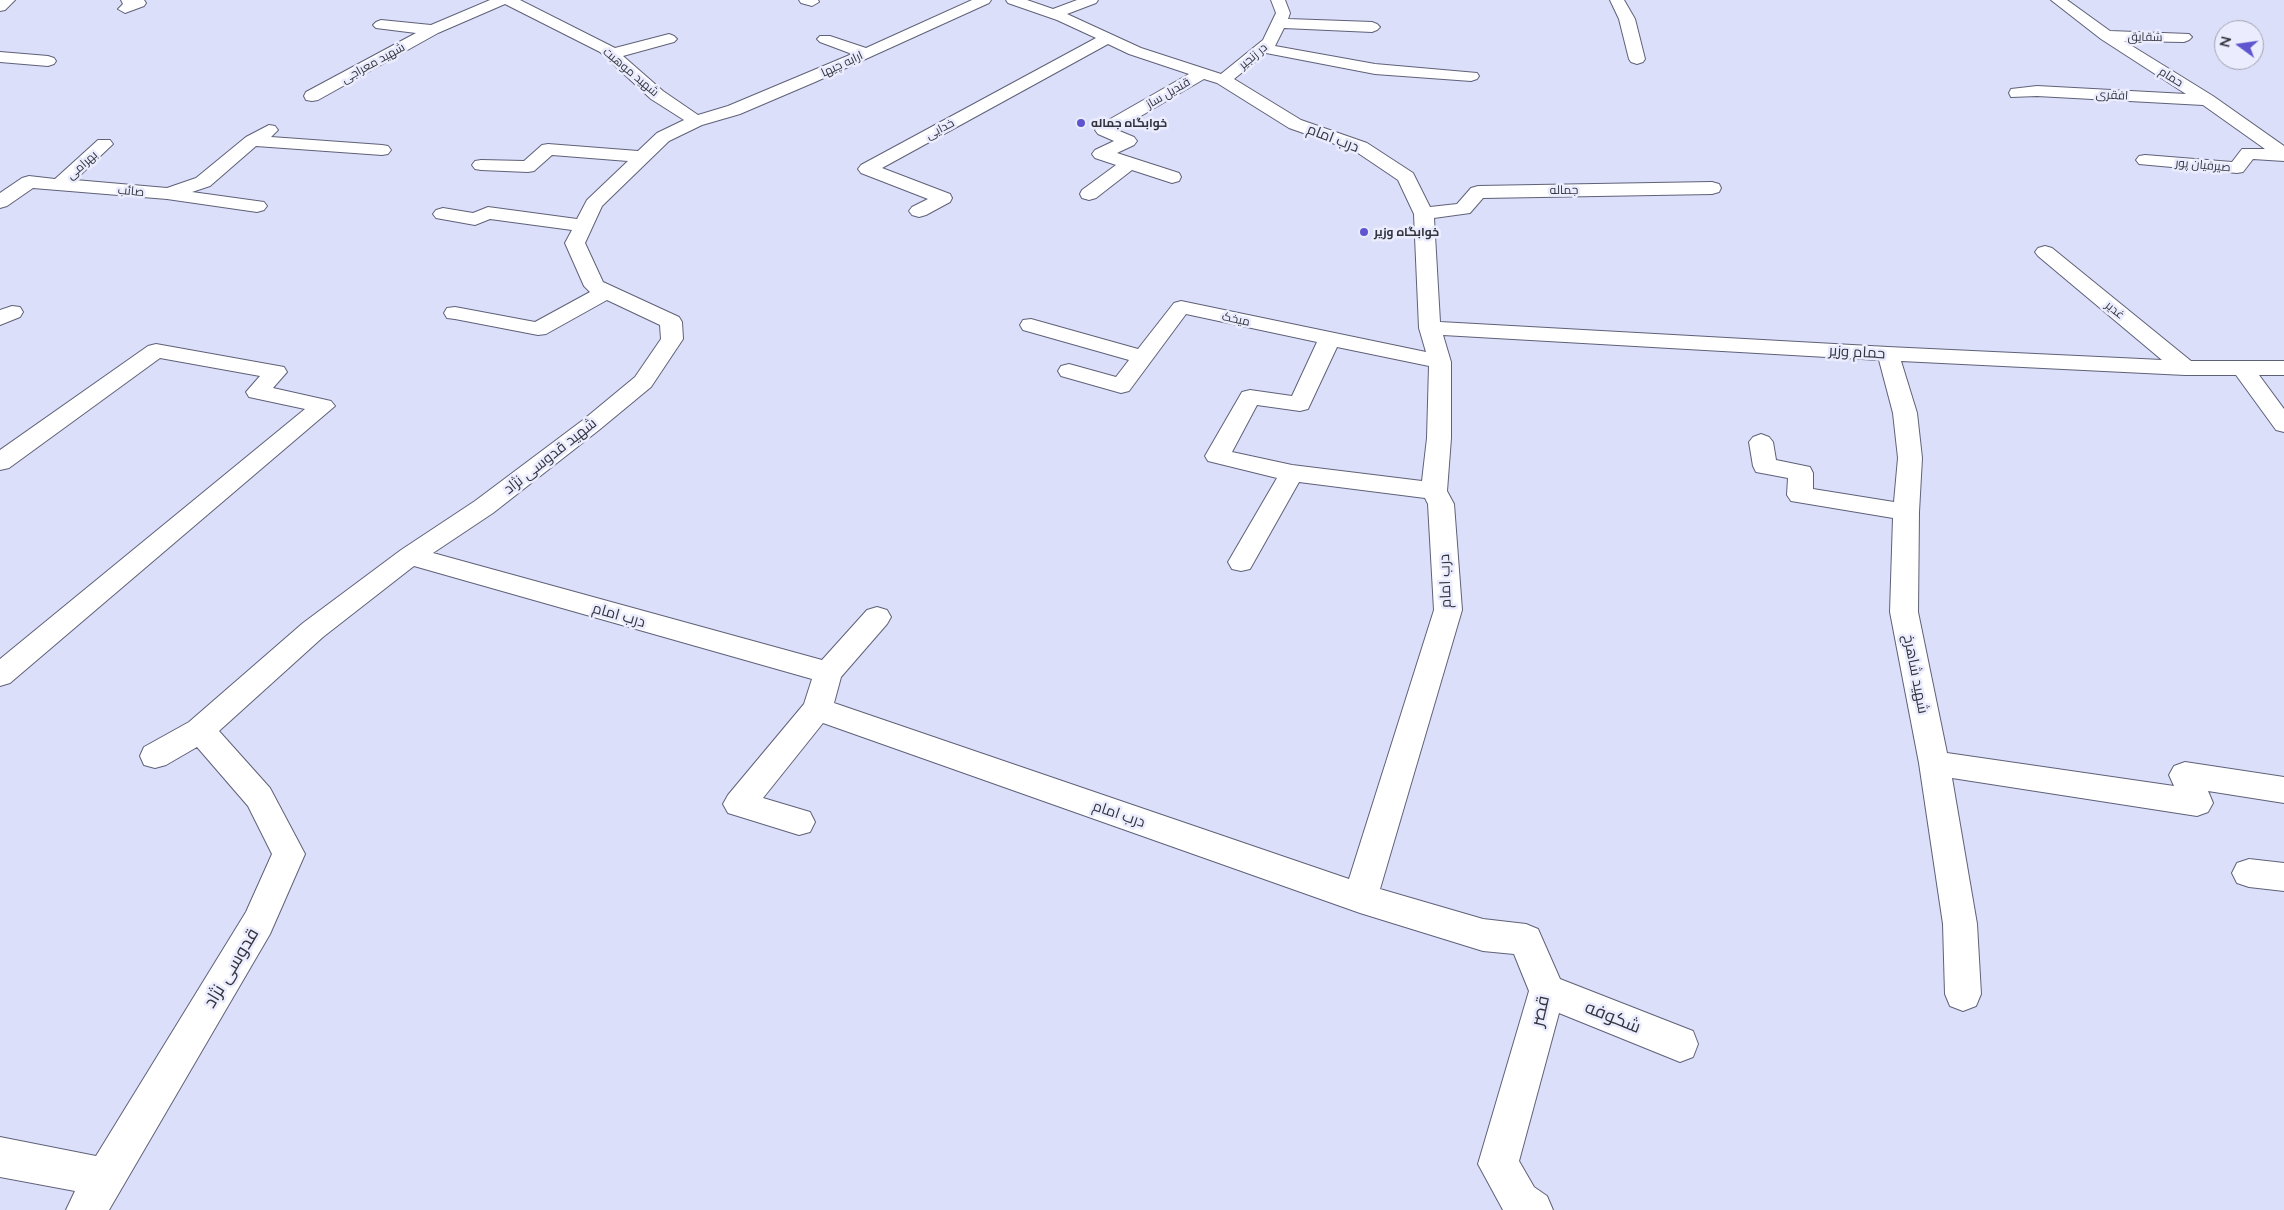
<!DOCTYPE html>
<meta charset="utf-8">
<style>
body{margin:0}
#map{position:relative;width:2284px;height:1210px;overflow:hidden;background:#dcdffa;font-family:Lato,sans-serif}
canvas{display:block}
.north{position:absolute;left:2214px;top:20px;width:50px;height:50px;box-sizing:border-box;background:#ebedfe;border:1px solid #a1a3b1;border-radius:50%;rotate:284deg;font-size:14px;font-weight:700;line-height:20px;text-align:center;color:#33343e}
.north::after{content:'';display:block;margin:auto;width:18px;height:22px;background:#5f55ce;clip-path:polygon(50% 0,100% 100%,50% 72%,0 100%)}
</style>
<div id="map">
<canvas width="2284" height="1210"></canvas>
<div class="north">N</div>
</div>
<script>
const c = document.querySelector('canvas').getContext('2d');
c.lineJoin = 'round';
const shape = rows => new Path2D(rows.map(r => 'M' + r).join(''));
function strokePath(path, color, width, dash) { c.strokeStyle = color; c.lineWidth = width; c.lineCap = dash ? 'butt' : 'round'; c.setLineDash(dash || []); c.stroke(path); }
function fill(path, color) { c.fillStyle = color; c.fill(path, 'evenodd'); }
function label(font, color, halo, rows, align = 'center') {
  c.font = font + ' Lato,Cairo,sans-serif'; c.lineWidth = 5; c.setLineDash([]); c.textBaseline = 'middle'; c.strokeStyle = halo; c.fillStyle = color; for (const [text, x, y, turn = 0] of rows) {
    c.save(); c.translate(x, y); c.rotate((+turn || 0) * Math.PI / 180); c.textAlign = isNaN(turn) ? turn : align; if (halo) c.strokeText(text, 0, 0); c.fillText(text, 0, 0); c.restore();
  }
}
const minor = shape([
 [0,0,15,0,5,10,0,11,0,0],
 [121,0,144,0,146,3,144,6,125,13,118,9,123,4,121,0],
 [490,0,520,0,615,48,669,34,674,36,677,39,674,42,623,56,663,91,698,115,728,106,852,54,820,42,817,39,820,36,830,36,866,48,972,0,991,0,989,3,815,82,740,114,702,125,669,141,602,206,585,243,603,282,679,317,682,322,683,339,651,387,599,430,493,513,433,553,822,660,867,610,877,607,887,610,891,617,887,624,841,677,834,703,1349,879,1434,610,1428,504,1425,498,1299,482,1250,569,1241,571,1232,569,1228,562,1277,478,1208,461,1205,456,1242,392,1250,390,1292,396,1317,342,1186,314,1129,391,1121,393,1061,376,1058,371,1061,366,1069,364,1116,377,1129,360,1023,330,1020,325,1023,320,1031,319,1138,349,1174,303,1181,301,1426,352,1419,328,1414,214,1398,180,1355,151,1289,128,1217,83,1204,79,1117,130,1134,137,1137,141,1134,145,1117,153,1179,173,1181,177,1179,181,1172,183,1132,170,1096,198,1089,200,1082,198,1080,194,1082,190,1116,165,1095,158,1092,154,1095,150,1114,141,1098,134,1095,130,1098,126,1189,74,1129,54,1108,44,882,168,950,194,952,198,950,202,926,215,919,217,912,215,909,211,912,207,928,199,861,173,858,169,861,165,1096,38,1057,20,1008,3,1006,0,1027,0,1053,9,1077,0,1098,0,1096,3,1067,14,1141,48,1221,74,1263,40,1276,13,1271,0,1285,0,1290,13,1288,19,1372,22,1377,24,1380,27,1377,30,1372,32,1284,28,1275,46,1375,64,1477,73,1479,76,1477,79,1471,81,1375,74,1266,53,1234,79,1301,120,1367,143,1413,173,1430,207,1457,204,1471,188,1478,186,1712,182,1719,184,1721,188,1719,192,1712,194,1483,198,1470,213,1434,218,1440,322,1888,347,2162,360,2038,256,2035,252,2038,248,2045,246,2052,248,2191,361,2284,361,2284,375,2259,375,2284,409,2284,432,2276,430,2236,375,2185,375,1901,361,1917,413,1922,458,1919,512,1918,612,1947,753,2174,786,2169,775,2174,766,2185,762,2284,777,2284,803,2208,791,2213,803,2208,812,2197,816,1952,778,1977,924,1981,994,1976,1006,1963,1011,1950,1006,1945,994,1943,924,1919,763,1890,612,1893,518,1791,501,1787,495,1788,478,1756,472,1753,466,1749,442,1753,437,1761,434,1769,437,1773,442,1776,460,1810,467,1813,473,1813,489,1894,502,1898,458,1893,413,1879,360,1443,335,1451,362,1451,438,1447,491,1454,504,1462,610,1380,889,1483,919,1526,924,1538,929,1560,979,1693,1031,1698,1044,1693,1057,1680,1062,1559,1013,1519,1161,1534,1187,1547,1196,1553,1210,1503,1210,1478,1164,1529,991,1514,954,1483,951,1360,913,823,723,763,798,810,812,815,822,810,832,799,835,728,813,723,804,728,795,804,704,812,679,414,566,323,637,219,731,270,788,305,854,270,934,109,1210,66,1210,75,1191,0,1177,0,1137,96,1156,246,912,272,854,248,806,197,747,166,765,155,768,144,765,140,756,144,747,189,722,303,623,401,550,475,501,583,420,635,377,661,339,660,325,607,300,546,334,538,335,455,319,447,318,444,313,447,308,455,307,535,322,590,292,584,286,565,243,572,230,490,219,475,225,436,218,433,214,436,210,443,208,473,213,488,207,577,219,587,200,628,161,552,155,534,171,528,172,481,170,475,169,472,165,475,161,481,160,524,161,542,145,548,144,638,151,657,133,684,120,651,99,600,52,505,4,438,33,318,100,312,101,306,100,304,96,306,92,416,33,376,28,373,25,376,22,381,20,431,25,490,0],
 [1337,347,1429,366,1427,438,1422,481,1292,465,1232,452,1257,405,1300,411,1308,409,1337,347],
 [799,0,818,0,819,2,812,6,801,3,799,0],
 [1610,0,1624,0,1635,19,1645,59,1643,62,1637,64,1631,62,1629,59,1619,19,1610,0],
 [2051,0,2067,0,2110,31,2189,34,2192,37,2189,40,2184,42,2124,41,2213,96,2284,146,2284,161,2253,159,2243,172,2237,173,2139,164,2136,160,2139,156,2145,155,2232,162,2242,149,2265,149,2203,105,2037,96,2011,97,2009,93,2011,89,2037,86,2186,94,2101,39,2051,0],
 [0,52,48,56,54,58,56,61,54,64,48,66,0,62,0,52],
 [269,125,275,126,278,130,271,137,382,145,388,146,391,150,388,154,382,155,256,146,210,186,192,192,264,202,267,206,264,210,257,212,167,199,33,188,7,206,0,208,0,193,22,178,29,176,55,179,98,140,110,140,113,144,75,180,167,188,196,178,246,137,269,125],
 [12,306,20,307,23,312,20,317,0,325,0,310,12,306],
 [156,344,284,367,287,372,273,388,331,401,335,406,10,683,0,686,0,659,305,409,249,397,246,392,260,376,160,358,9,468,0,470,0,450,148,346,156,344],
 [2249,859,2284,863,2284,891,2249,887,2237,883,2232,873,2237,863,2249,859]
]);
const markers = [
 [1081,123,5,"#5f55ce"],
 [1364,232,5,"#5f55ce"]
];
const farStreetnames = [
 ["شقایق",2145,37,1],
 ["در زنجیر",1253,56,-40],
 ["شهید معراجی",373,63,-29],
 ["ارابه چیها",842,64,-25],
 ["شهید موهبت",631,72,40],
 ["حمام",2171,77,32],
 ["قندیل ساز",1168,93,-30],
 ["افقری",2112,95,3],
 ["خدایی",940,129,-28],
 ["بهرامی",82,165,-42],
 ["صیرفیان پور",2203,165,5],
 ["جماله",1564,190,-1],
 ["صائب",131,191,5],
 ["غدیر",2115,310,39],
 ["میخک",1236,319,12]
];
const farPoinames = [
 ["خوابگاه جماله",1091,123],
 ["خوابگاه وزیر",1374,232]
];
const streetNames = [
 ["درب امام",1333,138,21],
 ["حمام وزیر",1857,352,3],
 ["شهید قدوسی نژاد",550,456,-38],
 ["درب امام",1445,581,-92],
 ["درب امام",619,615,16],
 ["شهید شاهرخ",1916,674,79],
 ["درب امام",1119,814,19]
];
const nearStreetnames = [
 ["قدوسی نژاد",231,968,-59],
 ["قصر",1540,1011,-77],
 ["شکوفه",1613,1017,22]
];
strokePath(minor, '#5f6178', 2);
fill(minor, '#fff');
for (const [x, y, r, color] of markers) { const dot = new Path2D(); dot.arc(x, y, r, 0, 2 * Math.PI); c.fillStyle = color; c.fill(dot); strokePath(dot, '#ebedfe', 2); }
label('12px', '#33343e', '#ebedfe', farStreetnames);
label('bold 12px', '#33343e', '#ebedfe', farPoinames, 'left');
label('15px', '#33343e', '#ebedfe', streetNames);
label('18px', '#33343e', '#ebedfe', nearStreetnames);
</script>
